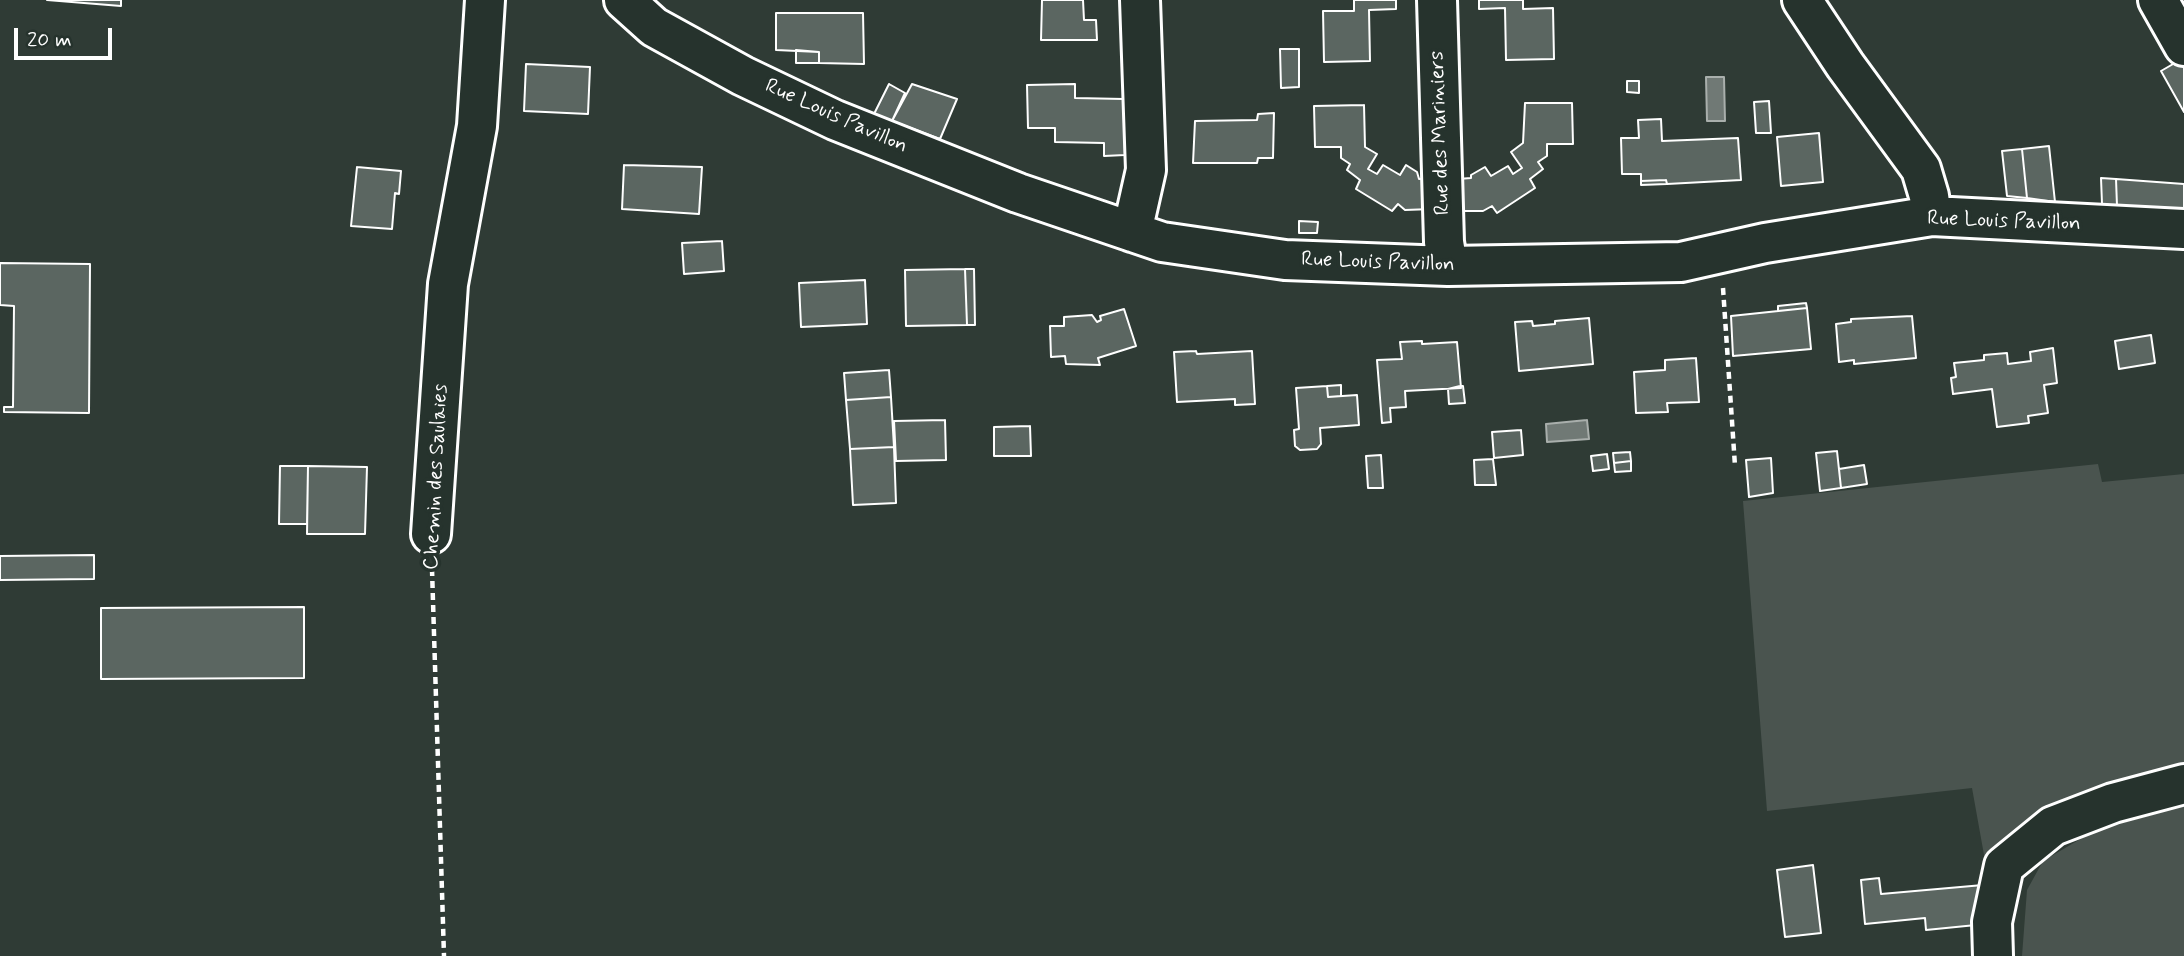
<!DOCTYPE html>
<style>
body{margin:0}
#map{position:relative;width:2184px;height:956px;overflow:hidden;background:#2f3b35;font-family:Mynerve,sans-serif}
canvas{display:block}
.scale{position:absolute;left:14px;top:28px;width:98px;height:32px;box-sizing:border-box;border:4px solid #fff;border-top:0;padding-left:9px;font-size:21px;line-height:24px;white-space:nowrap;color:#fff;-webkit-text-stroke:5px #26332d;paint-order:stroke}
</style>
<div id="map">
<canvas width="2184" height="956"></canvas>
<div class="scale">20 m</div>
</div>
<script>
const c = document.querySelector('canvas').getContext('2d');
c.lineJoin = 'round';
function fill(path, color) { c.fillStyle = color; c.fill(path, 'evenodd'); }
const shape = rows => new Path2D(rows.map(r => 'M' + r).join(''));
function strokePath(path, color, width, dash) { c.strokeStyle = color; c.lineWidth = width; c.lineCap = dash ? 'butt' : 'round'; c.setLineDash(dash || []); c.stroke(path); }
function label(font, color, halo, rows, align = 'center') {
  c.font = font + ' Mynerve,sans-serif'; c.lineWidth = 7; c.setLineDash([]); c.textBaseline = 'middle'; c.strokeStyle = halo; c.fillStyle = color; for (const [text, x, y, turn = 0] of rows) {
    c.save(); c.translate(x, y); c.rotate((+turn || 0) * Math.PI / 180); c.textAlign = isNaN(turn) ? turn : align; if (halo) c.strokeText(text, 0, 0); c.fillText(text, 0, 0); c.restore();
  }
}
const green = shape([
 [2098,464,2102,482,2184,474,2184,774,1986,866,1972,788,1767,811,1743,501],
 [2184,806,2184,956,2022,956,2027,890,2043,861,2094,831]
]);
const water = shape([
 [1706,77,1724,77,1725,121,1707,121,1706,77],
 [1587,420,1589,439,1547,442,1546,424,1587,420]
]);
const building = shape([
 [47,0,121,0,121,6,47,0],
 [1042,0,1083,0,1084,20,1096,20,1097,40,1041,40,1042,0],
 [1354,0,1396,0,1396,9,1369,10,1370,61,1324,62,1323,11,1354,11,1354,0],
 [1479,0,1523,0,1523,9,1553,8,1554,59,1506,60,1505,8,1479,9,1479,0],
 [776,13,863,13,864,64,819,63,819,52,776,50,776,13],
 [1280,49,1299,49,1299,87,1281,88,1280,49],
 [796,50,819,52,819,63,796,63,796,50],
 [2180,60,2184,68,2184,112,2161,71,2180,60],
 [526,64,590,67,588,114,524,111,526,64],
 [1627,81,1639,81,1639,93,1627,92,1627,81],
 [889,84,905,93,892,121,874,114,889,84],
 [912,84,957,99,940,139,892,121,912,84],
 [1075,84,1075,98,1124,99,1125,155,1104,156,1104,143,1055,142,1055,128,1028,128,1027,85,1075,84],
 [1769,101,1771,133,1756,133,1754,102,1769,101],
 [1525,103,1572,103,1573,144,1547,144,1547,156,1538,162,1543,169,1530,179,1535,188,1497,213,1492,206,1483,211,1457,211,1458,179,1471,178,1471,175,1485,167,1491,176,1508,166,1513,174,1522,168,1511,152,1523,143,1525,103],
 [1364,105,1365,147,1377,154,1368,169,1377,174,1383,165,1400,175,1406,165,1417,172,1419,179,1431,178,1432,209,1405,210,1398,204,1392,211,1356,189,1360,180,1347,170,1350,164,1341,158,1341,147,1315,147,1314,106,1364,105],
 [1274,113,1273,158,1258,158,1257,163,1193,163,1195,121,1257,120,1258,114,1274,113],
 [1661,119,1662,141,1738,138,1741,180,1667,184,1666,180,1641,181,1641,174,1622,174,1621,138,1639,138,1638,120,1661,119],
 [1819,133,1823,182,1781,186,1777,137,1819,133],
 [2049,146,2055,202,2027,198,2022,149,2049,146],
 [2022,149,2027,198,2007,196,2002,151,2022,149],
 [624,165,702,167,699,214,622,209,624,165],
 [357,167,401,171,399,194,395,193,392,229,351,226,357,167],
 [2101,178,2116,179,2117,206,2102,204,2101,178],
 [2116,179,2184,184,2184,211,2117,206,2116,179],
 [1666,180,1667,184,1641,185,1641,181,1666,180],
 [1299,221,1318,222,1317,233,1299,233,1299,221],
 [722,241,724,271,684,274,682,243,722,241],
 [0,263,90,264,89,413,4,412,4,407,13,407,14,306,0,305,0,263],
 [965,269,967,325,906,326,905,270,965,269],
 [965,269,974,269,975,325,967,325,965,269],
 [865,280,867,324,801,327,799,283,865,280],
 [1806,303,1807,308,1778,311,1778,306,1806,303],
 [1807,308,1811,349,1733,356,1731,316,1807,308],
 [1124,309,1136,346,1098,358,1100,365,1066,364,1065,356,1051,357,1050,326,1064,326,1064,317,1092,315,1097,322,1101,320,1100,316,1124,309],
 [1912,316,1916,358,1854,364,1854,360,1839,362,1836,324,1851,322,1851,319,1912,316],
 [1589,318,1593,364,1519,371,1515,322,1532,321,1533,326,1555,324,1555,321,1589,318],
 [2151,335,2155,363,2119,369,2115,341,2151,335],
 [1422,341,1422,344,1457,342,1461,388,1405,391,1406,407,1390,408,1391,422,1382,423,1377,360,1402,359,1400,342,1422,341],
 [2053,348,2057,383,2044,385,2048,413,2028,416,2029,423,1997,427,1992,389,1953,394,1951,378,1956,377,1954,363,1984,360,1984,355,2007,353,2008,364,2031,361,2030,352,2053,348],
 [1196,351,1197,354,1252,351,1255,404,1235,405,1235,399,1177,402,1174,352,1196,351],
 [1696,358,1699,402,1667,403,1668,412,1636,413,1634,372,1665,370,1665,360,1696,358],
 [889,370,891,397,846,400,844,373,889,370],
 [1341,385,1341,396,1328,397,1327,386,1341,385],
 [1327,386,1328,397,1357,395,1359,425,1320,428,1321,444,1317,449,1300,450,1295,446,1294,430,1299,429,1296,388,1327,386],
 [1460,386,1463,386,1465,403,1449,404,1448,389,1460,386],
 [891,397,894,447,850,449,846,400,891,397],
 [945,420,946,460,896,461,894,421,945,420],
 [1030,426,1031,456,994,456,994,427,1030,426],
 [1521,430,1523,455,1494,458,1492,432,1521,430],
 [894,447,896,503,853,505,850,449,894,447],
 [1837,451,1841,488,1820,491,1816,453,1837,451],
 [1630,452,1631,461,1614,463,1613,453,1630,452],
 [1607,454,1609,469,1593,471,1591,456,1607,454],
 [1381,455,1383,488,1368,488,1366,456,1381,455],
 [1771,458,1773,493,1749,497,1746,460,1771,458],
 [1493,459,1496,485,1475,485,1474,460,1493,459],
 [1631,461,1631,471,1615,472,1614,463,1631,461],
 [1864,465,1867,484,1841,488,1839,469,1864,465],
 [280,466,308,466,307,524,279,524,280,466],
 [308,466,367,467,365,534,307,534,308,466],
 [94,555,94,579,0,580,0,556,94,555],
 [304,607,304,678,101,679,101,608,304,607],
 [1813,865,1821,933,1785,937,1777,870,1813,865],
 [1879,878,1881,894,1983,885,1986,924,1926,930,1925,918,1865,924,1861,880,1879,878]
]);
const path = shape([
 [1723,288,1735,466],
 [432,569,444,956]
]);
const minor = shape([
 [624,0,654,27,743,76,835,120,1018,193,1162,242,1285,260,1448,266,1681,262,1765,243,1932,216,2184,229],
 [1437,0,1444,242,1448,266],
 [1802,0,1845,65,1921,169,1929,196,1932,216],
 [2158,0,2184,46],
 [1132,232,1146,170,1140,0],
 [431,534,448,284,477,126,485,0],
 [1993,956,1992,922,2004,866,2053,826,2113,803,2184,784]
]);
const streetNames = [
 ["Rue Louis Pavillon",836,117,24],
 ["Rue des Mariniers",1441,133,-92],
 ["Rue Louis Pavillon",2004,222,2],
 ["Rue Louis Pavillon",1378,263,2],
 ["Chemin des Saulaies",437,477,-87]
];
fill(green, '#4a544f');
fill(water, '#707975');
strokePath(water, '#a9afac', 2);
fill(building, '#5b6661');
strokePath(building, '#fff', 2);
strokePath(minor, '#fff', 44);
strokePath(path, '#fff', 4.5, [7, 5]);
strokePath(minor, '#26332d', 38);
label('21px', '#fff', '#26332d', streetNames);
</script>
